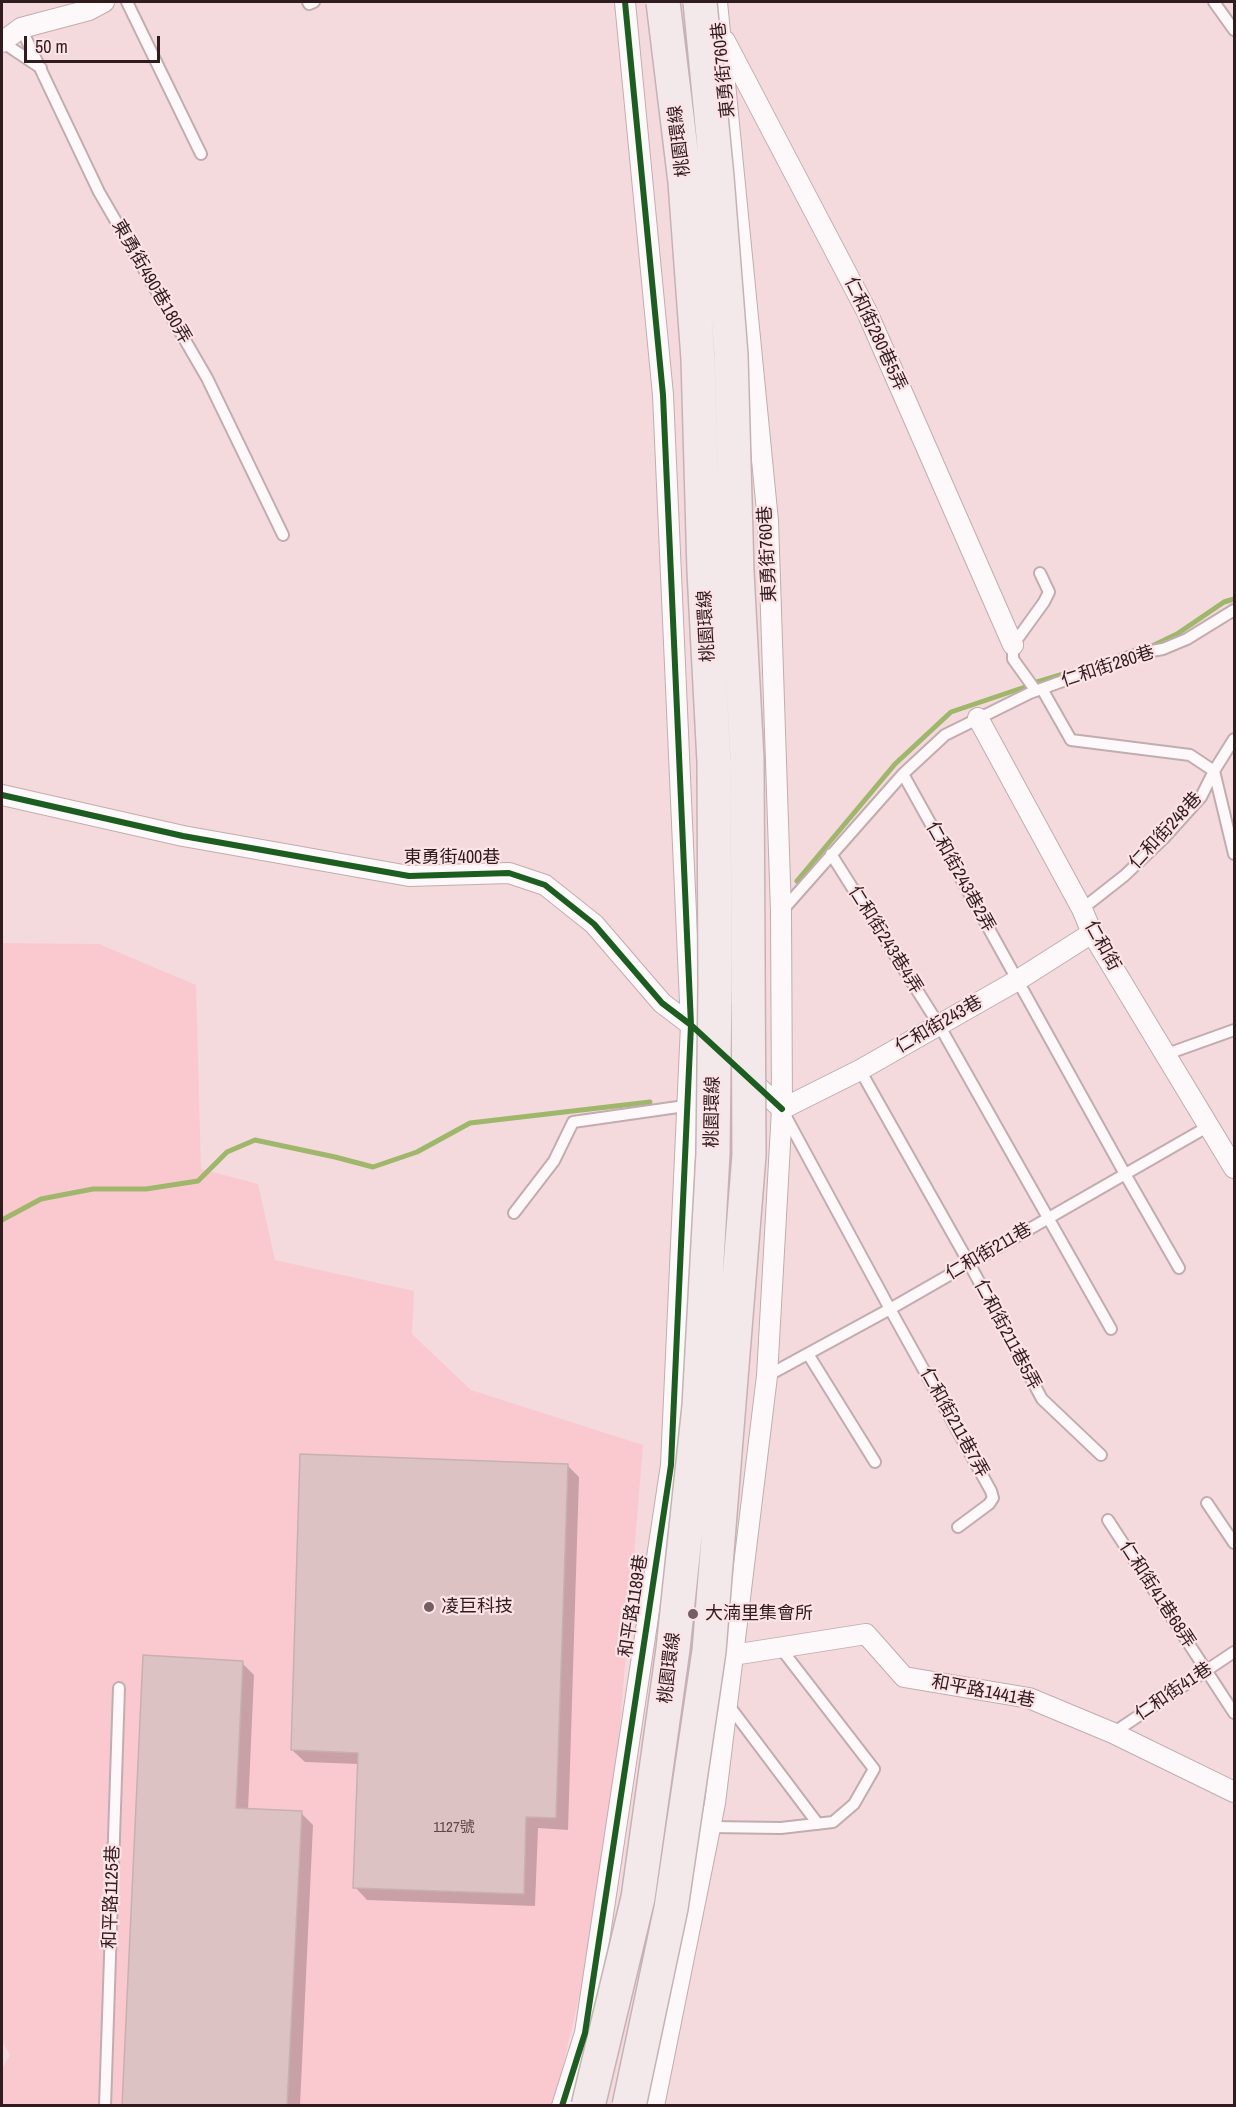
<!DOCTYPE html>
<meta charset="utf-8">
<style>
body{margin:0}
#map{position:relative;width:1236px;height:2107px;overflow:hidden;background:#f4dadd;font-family:"Archivo Narrow",sans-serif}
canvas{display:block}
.frame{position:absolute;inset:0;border:3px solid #301b1f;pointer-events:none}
.scale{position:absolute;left:24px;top:36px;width:136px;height:27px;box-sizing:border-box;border:3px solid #301b1f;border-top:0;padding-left:8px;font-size:18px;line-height:21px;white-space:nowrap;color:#301b1f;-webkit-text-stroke:4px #fce3e6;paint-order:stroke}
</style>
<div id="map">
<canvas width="1236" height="2107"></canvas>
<div class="frame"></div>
<div class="scale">50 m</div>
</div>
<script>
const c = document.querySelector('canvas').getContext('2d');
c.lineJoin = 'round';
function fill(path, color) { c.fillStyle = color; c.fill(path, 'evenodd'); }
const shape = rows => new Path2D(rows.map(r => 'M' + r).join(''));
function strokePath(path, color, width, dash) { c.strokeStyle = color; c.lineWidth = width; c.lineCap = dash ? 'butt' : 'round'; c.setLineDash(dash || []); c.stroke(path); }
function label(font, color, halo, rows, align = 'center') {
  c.font = font + ' "Archivo Narrow","Noto Sans TC",sans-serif'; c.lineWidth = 4.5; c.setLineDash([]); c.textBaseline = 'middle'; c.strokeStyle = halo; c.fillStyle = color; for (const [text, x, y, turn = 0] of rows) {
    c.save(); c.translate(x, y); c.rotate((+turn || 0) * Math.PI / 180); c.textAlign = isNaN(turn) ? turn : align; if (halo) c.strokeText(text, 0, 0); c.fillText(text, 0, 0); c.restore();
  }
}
const built = shape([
 [2,943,99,944,196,985,201,1169,258,1184,275,1260,414,1291,412,1334,471,1390,643,1445,608,1871,554,2105,2,2105,2,2069,10,2055,2,2041]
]);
const shadow = shape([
 [567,1465,579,1477,568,1830,538,1828,535,1906,367,1900,355,1887,359,1764,305,1762,292,1750],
 [242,1663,254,1675,248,1810,301,1813,313,1825,300,2106,123,2106]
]);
const stream = shape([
 [1148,648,1177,634,1224,602,1234,599],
 [1037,682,1090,666],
 [797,881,895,764,951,712,1028,686],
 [2,1220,41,1199,93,1189,146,1189,198,1181,227,1152,255,1140,335,1157,373,1167,417,1152,470,1123,650,1102]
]);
const building = shape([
 [300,1454,568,1464,556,1818,526,1817,524,1894,353,1888,358,1753,291,1750,300,1454],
 [143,1655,243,1661,236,1808,302,1811,287,2106,122,2106,143,1655]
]);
const lane = shape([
 [127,2,201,154],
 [308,2,309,4,314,2],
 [1214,2,1234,30],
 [21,28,99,192,207,378,283,535],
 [2,42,41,68],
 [1042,689,1071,740,1190,755,1214,771,1234,854],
 [1036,691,1013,659,1013,645,1044,602,1049,592,1040,573],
 [903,774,1125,1174,1179,1268],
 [831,854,939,1025,1111,1329],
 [1082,909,1124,876,1164,838,1201,797,1214,771,1234,739],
 [781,912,903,774,945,735,1030,693,1140,653,1163,649,1187,639,1234,610],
 [1167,1054,1234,1030],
 [860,1070,969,1263,1042,1399,1101,1455],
 [785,1115,890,1309,991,1491,993,1498,989,1504,958,1527],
 [514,1213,554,1161,573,1122,692,1105],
 [808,1354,875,1462],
 [767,1376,890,1309,1209,1126],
 [1207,1503,1234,1543],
 [1108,1520,1234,1713],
 [727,1703,818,1824],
 [1113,1733,1234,1652],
 [710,1827,781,1828,833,1822,854,1804,874,1769,779,1646],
 [105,2106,119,1688]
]);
const street = shape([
 [725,41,867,312,1013,645],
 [2,42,21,28,89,10,104,2],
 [978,718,1082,909,1092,933,1234,1168],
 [2,795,183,836,409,876,509,873,545,885,594,924,662,1003,691,1025,782,1109],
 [782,1109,860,1070,1018,980,1092,933],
 [733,1655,866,1634,904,1677,1029,1698,1113,1733,1234,1792],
 [562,2106,585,2033,671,1465,691,1025,663,395,625,2],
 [654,2106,715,1803,767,1376,782,1109,781,912,768,521,717,2]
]);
const highwayBridge = shape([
 [588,2106,638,1898,673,1649,699,1406,713,1153,715,985,714,762,704,571,698,359,685,182,663,2],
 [629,2106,671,1908,709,1651,749,1155,747,759,737,572,731,355,717,177,700,2]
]);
const cycleway = shape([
 [2,795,183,836,409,876,509,873,545,885,594,924,662,1003,691,1025,782,1109],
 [562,2106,585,2033,671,1465,691,1025,663,395,625,2]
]);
const markers = [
 [429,1607,6,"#755e62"],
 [693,1614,6,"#755e62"]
];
const numberNames = [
 ["1127號",454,1828]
];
const streetNames = [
 ["東勇街760巷",724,70,-96],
 ["桃園環線",680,141,-97],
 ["東勇街490巷180弄",151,282,60],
 ["仁和街280巷5弄",875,334,65],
 ["東勇街760巷",768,554,-93],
 ["桃園環線",707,626,-93],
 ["仁和街280巷",1108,667,-18],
 ["仁和街248巷",1166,831,-47],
 ["東勇街400巷",452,858],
 ["仁和街243巷2弄",960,877,61],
 ["仁和街243巷4弄",885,940,58],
 ["仁和街",1102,946,61],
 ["仁和街243巷",939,1025,-30],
 ["桃園環線",713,1112,-89],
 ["仁和街211巷",989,1252,-30],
 ["仁和街211巷5弄",1007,1335,62],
 ["仁和街211巷7弄",954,1423,61],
 ["仁和街41巷68弄",1157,1595,57],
 ["和平路1189巷",634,1606,-81],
 ["桃園環線",670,1668,-83],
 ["和平路1441巷",983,1692,11],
 ["仁和街41巷",1174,1692,-34],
 ["和平路1125巷",112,1897,-88]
];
const poiNames = [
 ["凌巨科技",441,1607],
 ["大湳里集會所",705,1614]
];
fill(built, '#fac9d0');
fill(shadow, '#0003');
strokePath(stream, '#9fb76b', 5);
fill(building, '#dcc2c2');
strokePath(building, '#c7b1b0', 1.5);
strokePath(lane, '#c2acaf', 14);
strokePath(street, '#c2acaf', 22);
strokePath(lane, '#fdf9fa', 10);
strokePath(street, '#fdf9fa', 20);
strokePath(highwayBridge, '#c6b2b5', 36, []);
strokePath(highwayBridge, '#f3e8ea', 33);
strokePath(cycleway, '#1b5e20', 6);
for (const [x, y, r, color] of markers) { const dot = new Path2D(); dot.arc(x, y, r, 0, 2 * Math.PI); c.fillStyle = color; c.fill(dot); strokePath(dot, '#fce3e6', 2); }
label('15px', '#5e484a', null, numberNames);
label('18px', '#301b1f', '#fce3e6', streetNames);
label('18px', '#301b1f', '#fce3e6', poiNames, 'left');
</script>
